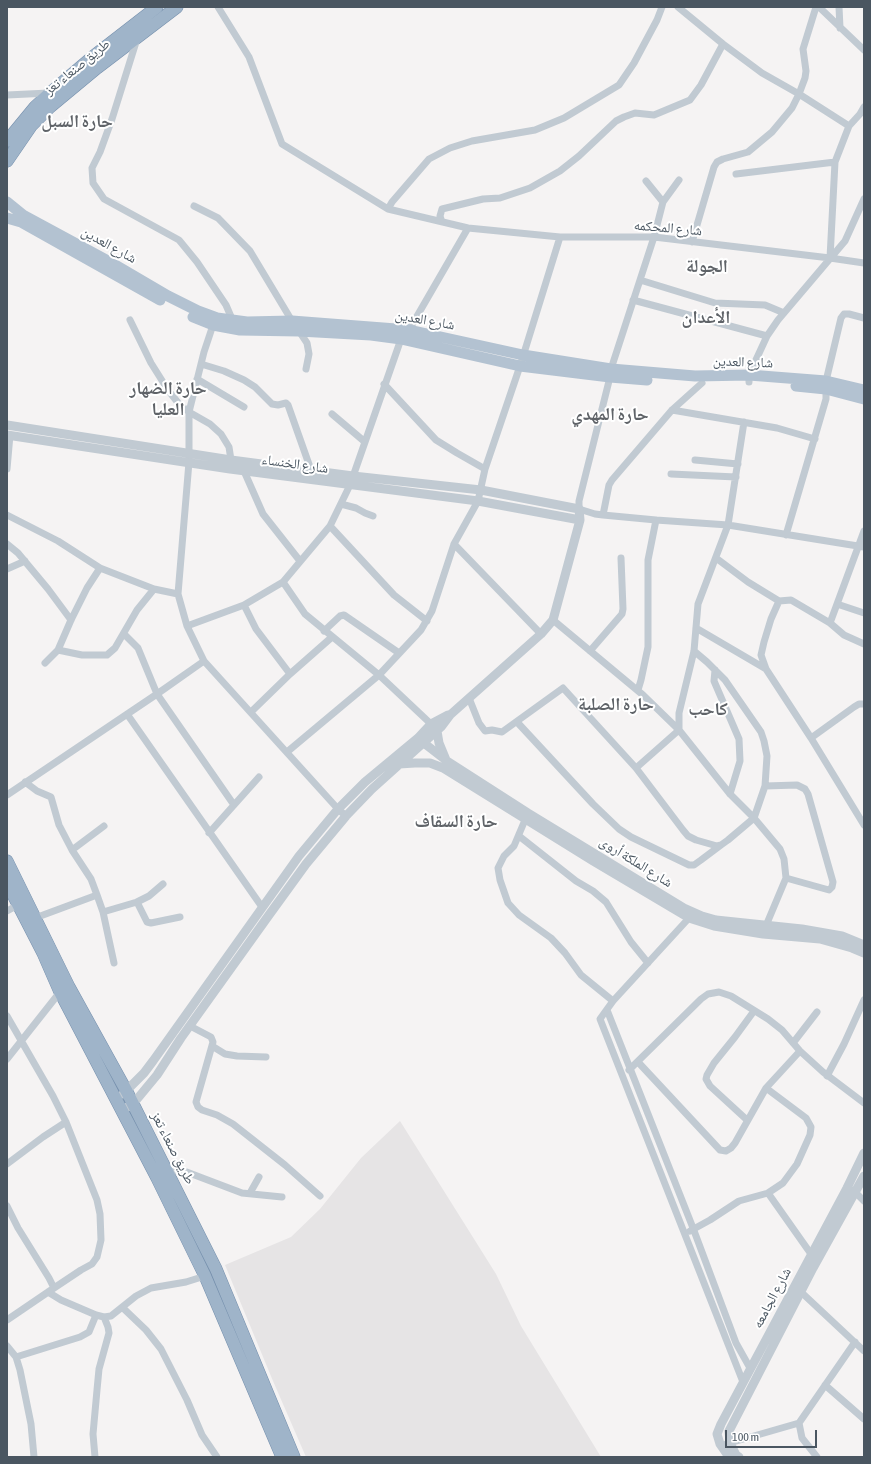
<!DOCTYPE html>
<meta charset="utf-8">
<style>
body{margin:0}
#map{position:relative;width:871px;height:1464px;overflow:hidden;background:#f5f3f3;font-family:"Asap Condensed",sans-serif}
canvas{display:block}
.frame{position:absolute;inset:0;border:8px solid #4a5661;pointer-events:none}
.scale{position:absolute;left:725px;top:1430px;width:92px;height:18px;box-sizing:border-box;border:2px solid #4a5661;border-top:0;padding-left:5px;font-size:12px;line-height:14px;white-space:nowrap;color:#4a5661;-webkit-text-stroke:3px #fff;paint-order:stroke}
</style>
<div id="map">
<canvas width="871" height="1464"></canvas>
<div class="frame"></div>
<div class="scale">100 m</div>
</div>
<script>
const c = document.querySelector('canvas').getContext('2d');
c.lineJoin = 'round';
function fill(path, color) { c.fillStyle = color; c.fill(path, 'evenodd'); }
const shape = rows => new Path2D(rows.map(r => 'M' + r).join(''));
function strokePath(path, color, width, dash) { c.strokeStyle = color; c.lineWidth = width; c.lineCap = dash ? 'butt' : 'round'; c.setLineDash(dash || []); c.stroke(path); }
function label(font, color, halo, rows, align = 'center') {
  c.font = font + ' "Asap Condensed","Noto Naskh Arabic",sans-serif'; c.lineWidth = 4; c.setLineDash([]); c.textBaseline = 'middle'; c.strokeStyle = halo; c.fillStyle = color; for (const [text, x, y, turn = 0] of rows) {
    c.save(); c.translate(x, y); c.rotate((+turn || 0) * Math.PI / 180); c.textAlign = isNaN(turn) ? turn : align; if (halo) c.strokeText(text, 0, 0); c.fillText(text, 0, 0); c.restore();
  }
}
const education = shape([
 [400,1121,496,1274,521,1326,601,1457,306,1457,273,1381,225,1265,291,1237,320,1209,361,1158]
]);
const minor = shape([
 [218,7,249,57,282,144,388,209,468,228,560,237,654,237,830,258,864,263],
 [678,7,723,44,762,73,799,94,849,126],
 [819,7,864,50],
 [839,7,840,28],
 [137,39,112,119,100,152,92,168,93,183,104,199,179,240,197,262,226,305,232,319],
 [7,95,49,93],
 [736,174,835,162],
 [646,181,663,202],
 [194,206,218,218,250,251,292,321],
 [388,209,392,202,429,159,450,148,472,141,535,130,564,118,619,85,634,63,657,20,662,7],
 [442,222,440,216,442,209,483,199,500,198,530,188,560,171,579,156,616,121,624,117,635,113,654,115,690,100,701,85,723,44],
 [692,242,714,167,717,162,723,159,748,152,772,132,792,108,799,94,805,78,806,71,803,49,816,7],
 [830,258,835,162,849,126,860,114,864,107],
 [640,280,715,303,765,305,784,313],
 [633,300,767,336],
 [130,320,151,363,168,390,179,404,189,412,210,424,221,434,229,447,231,460],
 [213,325,204,352,189,412,189,462,178,594,187,626,204,661,338,809,346,816],
 [409,330,468,228],
 [299,331,307,343,309,354,306,369],
 [201,364,224,371,244,380,255,387,272,404,278,405,286,403,288,405,311,470],
 [611,369,654,237,663,202,679,180],
 [610,377,579,501,579,509,595,514,603,515,656,520,728,525,864,547],
 [197,379,244,407],
 [749,382,749,375,767,336,778,320,845,241,864,199],
 [384,384,436,440,457,453,485,469],
 [672,410,777,428,815,439],
 [332,414,365,442],
 [695,460,738,464],
 [7,469,10,435],
 [244,471,263,514,300,561],
 [671,474,736,477],
 [341,504,356,508,365,513,373,516],
 [7,515,58,541,100,568,154,589,178,594],
 [603,515,609,485,612,480,672,410,702,383],
 [330,526,394,595,427,621],
 [786,535,826,399,826,381,841,318,844,314,849,314,864,318],
 [7,544,18,553,48,589,71,620],
 [454,544,541,634],
 [716,558,748,582,779,601,791,600,830,623,844,635,864,644],
 [7,569,25,561],
 [283,582,305,614,379,675,431,724],
 [779,601,771,619,764,642,761,655,766,669,811,738,864,825],
 [837,604,864,613],
 [553,620,643,695,679,730,730,794,754,818,780,849,784,859,786,878,765,928],
 [830,623,864,531],
 [187,626,244,605],
 [696,628,766,669],
 [324,631,340,616,344,615,399,653],
 [124,634,138,648,157,694,234,805],
 [58,650,82,655,107,655,115,648,137,610,154,589],
 [590,651,622,614,623,609,621,558],
 [45,663,58,650,71,620,87,588,100,568],
 [715,670,714,681,739,739,740,761,730,794],
 [290,674,256,629,244,605,283,582,330,526,350,485,401,339],
 [638,690,641,680,648,647,648,560,656,520],
 [469,698,479,723,485,731,492,730,502,732,563,688,636,768,683,830,688,836,696,840,717,846,721,845,728,840,754,818,765,786,767,756,764,741,761,732,725,680,707,662,694,651],
 [251,712,290,674,332,637],
 [127,714,262,907],
 [517,722,593,804,619,829,631,837,689,865,694,865,701,860,721,845],
 [811,738,854,707,859,704,864,704],
 [287,752,379,675,421,630,432,611,454,544,478,501,485,469,520,366,560,237],
 [636,768,679,730,679,713,694,651,698,604,728,525,744,422],
 [25,782,37,791,51,797,59,825,72,850,91,879,97,895,35,918],
 [765,786,797,785,805,789,808,794,833,882,832,887,829,890,786,878],
 [7,795,157,694,204,661],
 [525,820,514,846,504,856,498,868,500,880,508,903,519,915,551,938,565,953,581,975,613,1001],
 [209,833,259,777],
 [519,836,576,881,593,891,606,902,631,942,648,963],
 [72,850,104,826],
 [97,895,103,912,114,963],
 [137,902,147,922,151,923,180,917],
 [7,911,18,905],
 [103,912,137,902,149,896,163,884],
 [689,918,613,1001,600,1019,743,1382],
 [607,1010,693,1228,736,1343,750,1368],
 [7,1016,53,1096,66,1122,97,1200,100,1214,101,1240,97,1257,92,1264,81,1270,54,1288],
 [190,1026,211,1037,213,1042,196,1102,198,1107,202,1110,217,1115,233,1124,285,1165,320,1196],
 [793,1043,817,1012],
 [212,1046,225,1054,237,1056,266,1057],
 [7,1059,60,992],
 [638,1062,720,1150,726,1151,731,1148,735,1143,766,1088,800,1051],
 [629,1070,701,999,708,994,719,992,731,996,768,1019,782,1030,800,1051,823,1072,864,1103],
 [827,1076,844,1044,864,1000],
 [747,1120,710,1086,706,1079,707,1075,714,1063,735,1037,754,1011],
 [7,1164,43,1137,66,1122],
 [168,1171,184,1171,242,1193,282,1197],
 [851,1190,856,1193,864,1201],
 [250,1193,259,1177],
 [768,1193,811,1254],
 [7,1206,18,1228,49,1278,54,1288,7,1320],
 [690,1231,710,1220,739,1201,768,1193,783,1183,797,1164,810,1135,811,1127,806,1118,766,1088],
 [48,1292,61,1300,96,1315,104,1317,111,1316,136,1296,151,1288,186,1282,205,1276],
 [801,1292,864,1351],
 [123,1308,146,1330,161,1349,187,1400,202,1435,217,1457],
 [7,1346,16,1357,20,1370,31,1424,34,1457],
 [16,1357,80,1337,89,1332,96,1315],
 [825,1385,864,1419],
 [799,1423,802,1438,817,1457],
 [726,1444,799,1423,855,1342],
 [95,1457,93,1434,97,1390,99,1369,109,1333,108,1327,104,1317]
]);
const tertiary = shape([
 [7,425,231,460,353,476,481,490,579,509,580,520,553,620,541,634,450,715,441,727,372,789,346,816,306,864,269,915,181,1038,157,1075,133,1104,122,1110],
 [7,435,230,469,478,501,580,520],
 [437,731,439,743,446,760],
 [420,740,447,761,528,813,684,908,702,916,716,920,802,929,842,936,864,945],
 [399,764,415,763,430,763,443,768,593,861,689,918,714,926,763,934,820,939,852,948,864,953],
 [123,1094,144,1073,153,1061,299,856,338,809,365,782,418,738,431,724,448,715],
 [729,1457,720,1444,717,1434,721,1424,847,1188,864,1153],
 [739,1457,736,1455,730,1443,729,1431,813,1268,864,1176]
]);
const primary = shape([
 [7,202,23,215,110,262,168,296,198,311,217,318,247,322,292,321,409,330,523,355,611,369,695,376,749,375,826,381,864,390],
 [7,218,21,222,160,300],
 [193,317,213,325,240,330,299,331,371,335,401,339,520,366,610,377,647,380],
 [796,386,826,389,864,399]
]);
const trunk = shape([
 [7,141,35,107,50,93,90,59,157,7],
 [7,161,31,126,50,107,97,68,177,7],
 [7,861,69,987,127,1092,216,1269,294,1457],
 [7,883,43,953,60,992,157,1178,205,1276,282,1457]
]);
const streetNames = [
 ["طريق صنعاء تعز",77,67,-39],
 ["شارع المحكمه",668,228,5],
 ["شارع العدين",109,245,29],
 ["شارع العدين",425,320,10],
 ["شارع العدين",743,362,2],
 ["شارع الخنساء",295,464,8],
 ["شارع الملكة أروى",636,862,32],
 ["طريق صنعاء تعز",173,1148,63],
 ["شارع الجامعه",772,1298,-62]
];
const districtNames = [
 ["حارة السبل",77,121],
 ["الجولة",707,266],
 ["الأعدان",706,317],
 ["حارة الضهار",168,388],
 ["العليا",168,409],
 ["حارة المهدي",610,414],
 ["حارة الصلبة",616,704],
 ["كاحب",708,709],
 ["حارة السقاف",456,821]
];
fill(education, '#e6e4e5');
strokePath(trunk, '#7690ad', 13);
strokePath(minor, '#c1cad2', 7);
strokePath(tertiary, '#c1cad2', 9);
strokePath(primary, '#b3c2d1', 11);
strokePath(trunk, '#9fb4c9', 12);
label('14px', '#4a5661', '#fff', streetNames);
label('bold 18px', '#5f6368', '#fff', districtNames);
</script>
